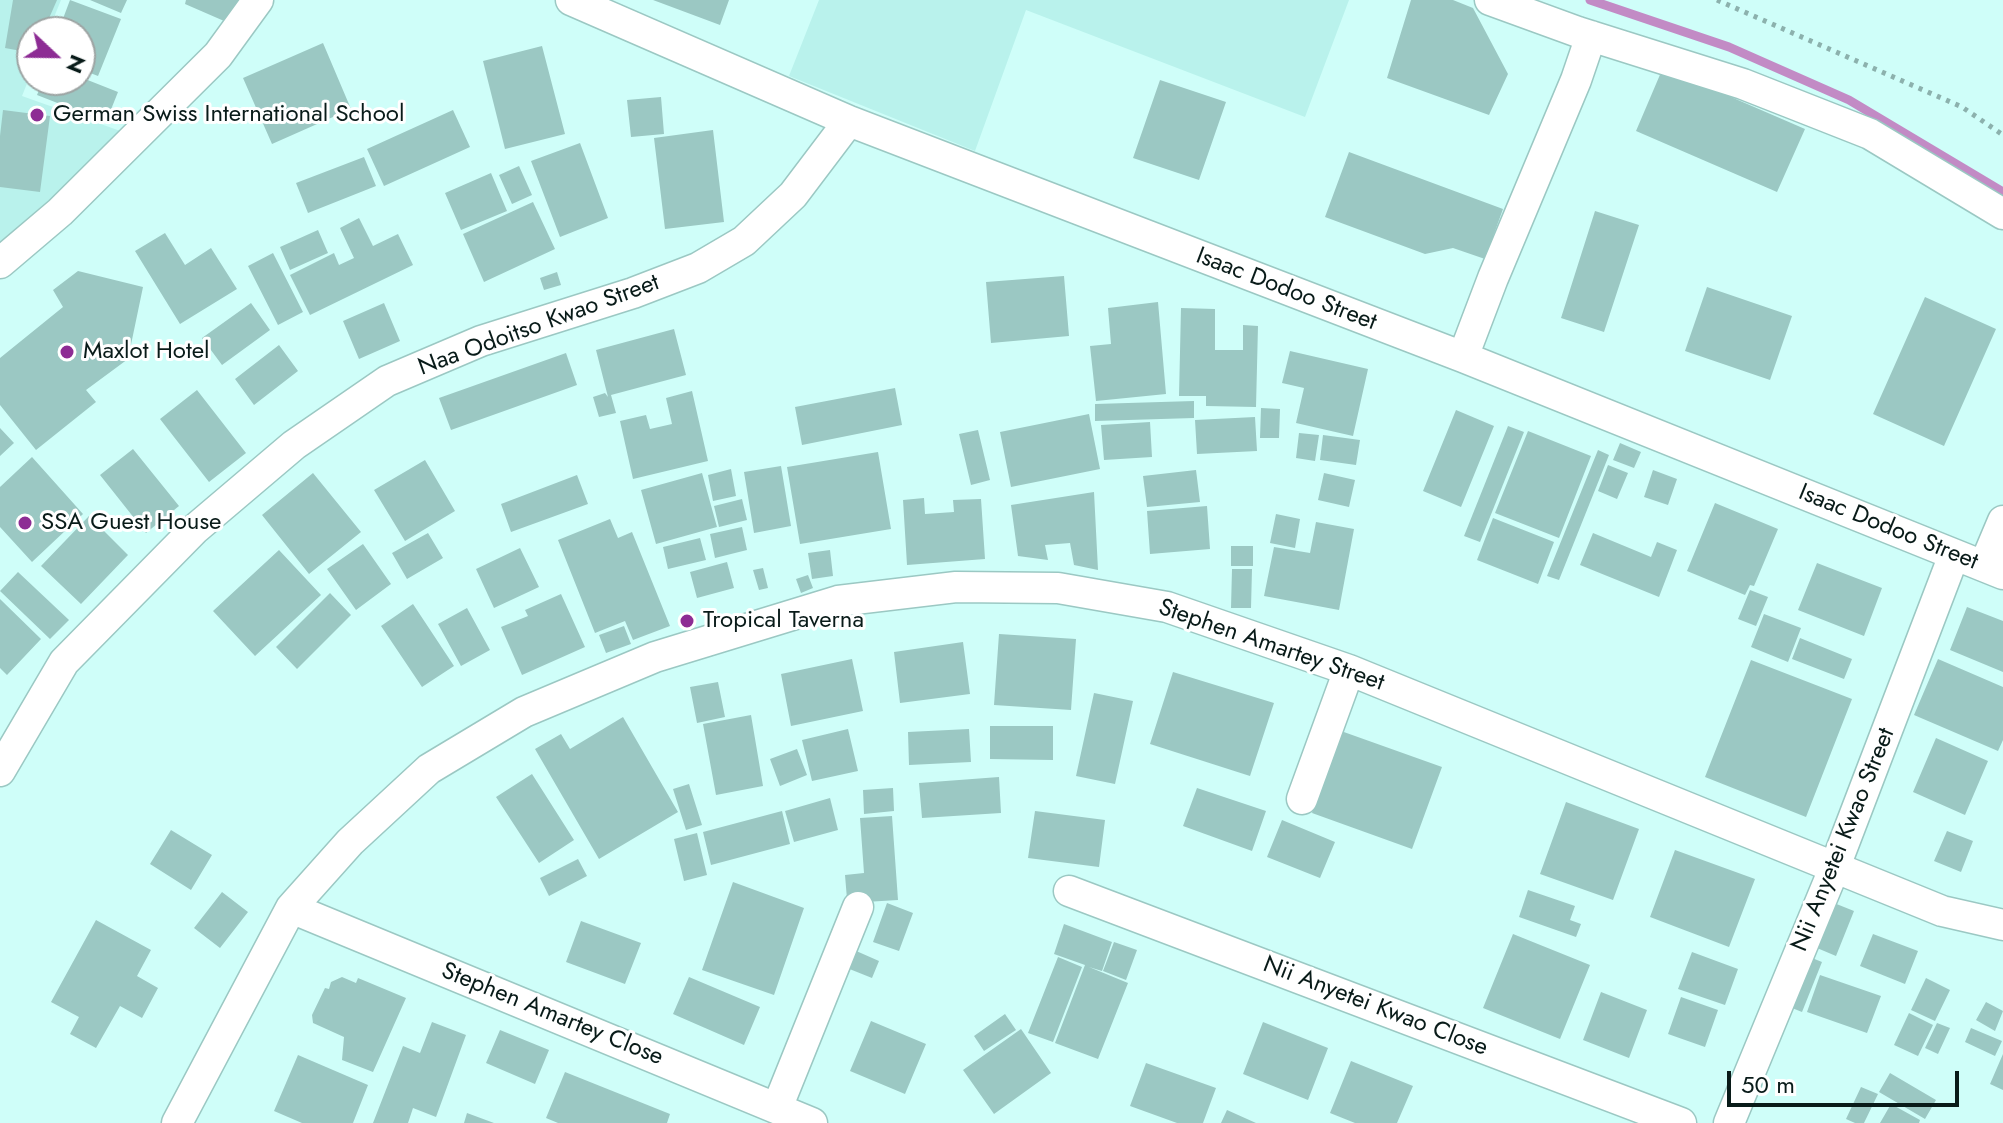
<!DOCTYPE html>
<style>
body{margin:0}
#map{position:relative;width:2003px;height:1123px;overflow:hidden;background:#cffef9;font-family:Jost,sans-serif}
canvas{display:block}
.north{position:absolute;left:16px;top:16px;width:80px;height:80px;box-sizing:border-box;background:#fff;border:2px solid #9da4a3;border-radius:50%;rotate:112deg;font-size:22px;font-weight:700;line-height:32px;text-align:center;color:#091b19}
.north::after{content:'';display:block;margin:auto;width:28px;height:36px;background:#8d2c94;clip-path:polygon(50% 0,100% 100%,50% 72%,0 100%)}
.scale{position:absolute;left:1727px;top:1071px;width:232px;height:36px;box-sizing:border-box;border:4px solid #091b19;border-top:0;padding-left:10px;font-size:24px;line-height:28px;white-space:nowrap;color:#091b19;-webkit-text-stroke:6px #fff;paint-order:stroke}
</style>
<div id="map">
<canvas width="2003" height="1123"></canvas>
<div class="north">N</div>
<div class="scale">50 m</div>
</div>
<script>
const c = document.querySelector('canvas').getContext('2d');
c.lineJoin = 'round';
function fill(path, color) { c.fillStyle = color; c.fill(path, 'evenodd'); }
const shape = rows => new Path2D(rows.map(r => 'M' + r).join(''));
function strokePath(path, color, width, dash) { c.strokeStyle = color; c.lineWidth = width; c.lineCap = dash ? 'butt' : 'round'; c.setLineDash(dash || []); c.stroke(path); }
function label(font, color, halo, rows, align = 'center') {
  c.font = font + ' Jost,sans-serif'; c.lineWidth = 6; c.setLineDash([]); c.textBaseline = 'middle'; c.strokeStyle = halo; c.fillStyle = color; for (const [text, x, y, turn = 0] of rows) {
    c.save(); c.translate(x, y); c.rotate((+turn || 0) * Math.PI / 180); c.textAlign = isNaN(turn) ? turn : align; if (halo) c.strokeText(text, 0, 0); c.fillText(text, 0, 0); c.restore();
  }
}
const built = shape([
 [0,0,61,0,48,32,32,32,32,71,22,96,126,133,0,249],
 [819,0,1349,0,1305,117,1026,10,975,151,789,76]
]);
const stream = shape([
 [1590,0,1729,47,1849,100,2003,192]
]);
const building = shape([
 [13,0,57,0,43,32,32,32,32,53,5,48],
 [70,0,121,19,98,76,80,69,80,32,58,32],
 [90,0,127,0,121,13],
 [186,0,241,0,231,24,185,4],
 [653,0,729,0,720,25],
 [1411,0,1453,0,1473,8,1508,74,1489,115,1387,78],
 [323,43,351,109,272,144,243,78],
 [542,46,565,134,505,149,483,61],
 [1662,70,1671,71,1805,129,1777,192,1636,131],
 [80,77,118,92,106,122,37,95,43,80,80,80],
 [1160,80,1226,102,1199,180,1133,158],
 [661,97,664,134,631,137,627,100],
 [3,110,50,116,40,192,0,187,0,136],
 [453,110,470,147,384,186,367,149],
 [713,130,724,222,665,229,654,138],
 [580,143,608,218,560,237,531,161],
 [1349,152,1503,209,1485,259,1453,248,1425,254,1325,217],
 [364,157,376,186,308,213,296,183],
 [519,166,532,195,512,204,499,175],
 [491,173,507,211,461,230,445,193],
 [533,202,555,249,484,282,463,234],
 [1595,211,1639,225,1604,332,1561,318],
 [359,218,373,246,398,234,413,265,310,315,290,275,334,253,339,265,354,258,340,228],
 [318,230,328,253,290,270,280,247],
 [165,233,185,265,211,248,237,289,180,324,135,251],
 [273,253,303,312,278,325,248,266],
 [78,271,143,287,128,359,86,390,96,402,36,450,0,405,0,358,63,307,53,290],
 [557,272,561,285,544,290,540,278],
 [1064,276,1069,336,991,343,986,282],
 [1707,287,1792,316,1770,380,1685,351],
 [1925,297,1996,329,1944,446,1873,414],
 [1158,302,1166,394,1096,401,1090,346,1111,344,1108,308],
 [251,303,270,330,222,365,202,338],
 [384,303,400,341,359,359,343,321],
 [1181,308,1215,309,1215,350,1243,350,1243,325,1258,326,1256,407,1206,406,1206,396,1179,396],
 [674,329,686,375,611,395,616,413,599,417,593,397,605,393,608,397,596,350],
 [279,345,298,371,254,405,235,379],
 [1290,351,1368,369,1353,436,1296,423,1304,388,1282,383],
 [566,353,577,385,451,430,439,398],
 [895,388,902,425,802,445,795,407],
 [197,390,246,453,209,482,160,419],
 [692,391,708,461,633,479,620,421,646,415,650,429,672,424,666,398],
 [1194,401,1194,418,1095,421,1095,404],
 [1261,408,1280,409,1279,438,1260,438],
 [1456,410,1494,426,1461,507,1423,491],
 [1089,414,1100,469,1011,487,1000,432],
 [1255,417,1257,451,1197,454,1195,420],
 [1150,422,1152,457,1104,460,1101,425],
 [1508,426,1524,432,1480,542,1464,536],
 [0,428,14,443,0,456],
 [978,430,990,480,971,485,959,434],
 [1528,431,1591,456,1559,538,1495,513],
 [1299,433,1319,435,1315,461,1296,458],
 [1323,435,1360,440,1356,465,1320,460],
 [1620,443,1641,452,1634,468,1613,460],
 [133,449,179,506,146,533,100,475],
 [1598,450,1609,455,1559,580,1547,576],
 [878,452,891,529,800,544,787,467],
 [32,457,83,514,32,562,0,527,0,487],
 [425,460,455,511,405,541,374,490],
 [1608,465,1628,473,1617,499,1598,491],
 [781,466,791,526,754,533,744,472],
 [731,469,736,496,713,501,708,475],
 [1196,470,1200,502,1147,507,1143,476],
 [1653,470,1677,479,1668,505,1644,497],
 [313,473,361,532,309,574,262,515],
 [702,473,717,527,656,544,641,490],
 [1324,473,1355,480,1349,507,1318,500],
 [577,475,588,504,511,532,501,504],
 [1094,492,1098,570,1074,565,1070,543,1045,545,1048,560,1018,556,1011,505],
 [924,498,925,514,954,512,953,500,981,499,985,559,907,565,903,500],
 [742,499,747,520,719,527,714,506],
 [1715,503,1778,529,1754,586,1750,585,1745,595,1687,571],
 [1207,506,1210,549,1150,554,1147,511],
 [1276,514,1300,519,1295,548,1270,543],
 [89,516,128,555,81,604,41,566],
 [1493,518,1554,542,1538,584,1477,560],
 [610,519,618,538,632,532,670,626,633,640,625,621,595,633,558,540],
 [1316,522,1354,529,1339,610,1264,596,1274,547,1310,553],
 [742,527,747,550,715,558,710,534],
 [428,533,443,558,407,579,392,553],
 [1593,533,1651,557,1657,542,1677,550,1659,597,1580,565],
 [700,538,706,560,668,569,663,547],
 [363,544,391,584,356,610,327,569],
 [1231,546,1253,546,1253,566,1231,566],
 [520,548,539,587,494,608,476,569],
 [279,550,321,595,255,656,213,611],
 [830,550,833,576,812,579,808,553],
 [727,562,734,588,697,598,690,572],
 [1817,563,1882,588,1864,636,1798,610],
 [763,568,768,588,759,590,753,570],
 [1232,569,1252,569,1251,608,1231,608],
 [18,572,69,620,50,639,0,591],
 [808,575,813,588,801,593,796,579],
 [1750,590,1768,597,1756,626,1738,619],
 [330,593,351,615,297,669,276,647],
 [561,594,585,647,522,675,501,627,528,616,525,610],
 [0,599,41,639,7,675,0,668],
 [413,604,454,666,422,687,381,626],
 [1967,607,2003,621,2003,672,1950,650],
 [467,608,490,650,461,666,438,624],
 [1764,614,1801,628,1788,662,1751,647],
 [624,626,631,644,606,653,599,635],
 [999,634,1076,639,1071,710,994,705],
 [1800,638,1852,659,1844,679,1792,659],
 [963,642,970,694,900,703,894,652],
 [852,659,863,711,791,726,781,674],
 [1938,659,2003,687,2003,740,1998,751,1914,715],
 [1751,660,1852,699,1806,817,1705,777],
 [1173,672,1274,703,1250,776,1150,744],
 [718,682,725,717,697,723,690,687],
 [1094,693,1133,701,1115,784,1076,776],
 [751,715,763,786,716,795,703,724],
 [623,717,678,812,599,859,535,749,561,734,570,749],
 [990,726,1053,726,1053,760,990,759],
 [848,729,858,771,812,781,802,740],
 [969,729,971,762,909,765,908,732],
 [1341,731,1442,767,1412,849,1312,813],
 [1936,738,1988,761,1965,815,1913,792],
 [797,749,807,775,780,786,770,759],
 [532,774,574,840,539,863,496,797],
 [999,777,1001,813,922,818,919,783],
 [689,784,702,825,686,830,673,789],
 [893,788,894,811,864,814,863,790],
 [1197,788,1266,811,1252,851,1183,826],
 [830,798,838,830,794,842,785,811],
 [1566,802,1639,829,1613,900,1540,874],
 [782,811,790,844,711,865,703,832],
 [1035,811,1105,820,1099,867,1028,858],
 [892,816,898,900,865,902,847,899,845,875,864,873,860,818],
 [1282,820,1335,842,1320,878,1267,857],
 [171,830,212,855,191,890,150,864],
 [1947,831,1973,841,1961,872,1934,861],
 [697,833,707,875,684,881,674,839],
 [1675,850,1755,879,1729,947,1650,917],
 [578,859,587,876,549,896,540,878],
 [733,882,804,908,774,995,702,970],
 [1528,890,1575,906,1570,920,1581,924,1576,937,1519,917],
 [222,892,248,912,220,948,194,928],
 [887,903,913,913,899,951,873,942],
 [1834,903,1854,911,1836,956,1817,948],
 [96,920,151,950,137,976,158,988,142,1018,120,1006,96,1048,70,1034,79,1017,51,1002],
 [581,921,641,943,625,984,566,962],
 [1064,924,1112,942,1102,971,1089,967,1128,983,1098,1059,1055,1043,1085,965,1054,954],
 [1513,934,1590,965,1560,1039,1483,1008],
 [1873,934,1918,951,1905,984,1860,966],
 [1114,942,1137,950,1126,980,1103,971],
 [854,950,879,961,872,978,847,968],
 [1692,952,1738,969,1725,1005,1678,989],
 [1807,956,1822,962,1802,1012,1787,1006],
 [1058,957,1082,967,1053,1042,1028,1033],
 [1820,975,1881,996,1867,1033,1807,1012],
 [342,977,356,983,358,978,406,998,373,1072,342,1060,344,1037,313,1023,312,1015,325,988,329,989,331,982],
 [689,977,760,1007,744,1045,673,1014],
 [1926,978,1950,990,1935,1021,1911,1010],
 [1601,992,1647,1010,1629,1058,1583,1040],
 [1681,997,1718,1010,1705,1047,1668,1034],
 [1986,1002,2003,1011,1995,1031,1976,1020],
 [1909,1013,1933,1025,1918,1056,1894,1045],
 [1005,1014,1016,1030,984,1051,974,1036],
 [871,1021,926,1044,905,1094,850,1071],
 [432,1022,466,1035,436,1117,413,1108,408,1123,373,1123,403,1046,420,1053],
 [1263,1022,1328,1048,1308,1100,1243,1074],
 [1937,1023,1950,1028,1938,1054,1925,1048],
 [1971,1028,2002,1041,1995,1056,1965,1042],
 [1021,1029,1051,1073,994,1114,963,1070],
 [500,1030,549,1050,535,1084,486,1063],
 [2003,1054,2003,1090,1990,1084],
 [298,1055,368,1085,353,1123,302,1123,274,1111],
 [1351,1061,1413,1086,1397,1123,1355,1123,1330,1113],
 [1146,1063,1216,1088,1203,1123,1177,1123,1130,1106],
 [565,1072,670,1114,667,1123,558,1123,546,1118],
 [1890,1073,1936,1100,1925,1119,1879,1092],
 [1861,1087,1878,1094,1864,1123,1855,1123,1846,1119],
 [1891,1104,1920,1120,1919,1123,1880,1123],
 [1227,1110,1256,1123,1221,1123],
 [467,1113,494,1123,464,1123]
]);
const path = shape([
 [1717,0,1962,107,2003,135]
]);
const minor = shape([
 [571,0,849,121,1463,357,2003,574],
 [1490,0,1578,32,1743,84,1870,134,2003,214],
 [0,263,60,212,218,55,258,0],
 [1463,357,1493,278,1576,80,1591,36],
 [1984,566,2003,521],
 [0,771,64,662,195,529,294,445,387,381,481,341,633,293,698,268,744,241,793,195,849,121],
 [1302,799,1349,670],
 [1069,891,1681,1123],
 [291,908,812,1123],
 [777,1108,858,907],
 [177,1123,291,908,350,842,429,769,524,712,655,657,838,601,956,587,1058,588,1167,607,1349,670,1942,911,2003,925],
 [1729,1123,1834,869,1954,555]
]);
const markers = [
 [37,115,8,"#8d2c94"],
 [67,352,8,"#8d2c94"],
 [25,523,8,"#8d2c94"],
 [687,621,8,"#8d2c94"]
];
const poiNames = [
 ["German Swiss International School",53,115],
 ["Maxlot Hotel",83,352],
 ["SSA Guest House",41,523],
 ["Tropical Taverna",703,621]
];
const streetNames = [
 ["Isaac Dodoo Street",1286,290,21],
 ["Naa Odoitso Kwao Street",539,326,-20],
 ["Isaac Dodoo Street",1888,528,22],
 ["Stephen Amartey Street",1271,646,19],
 ["Nii Anyetei Kwao Street",1844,840,-68],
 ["Nii Anyetei Kwao Close",1375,1007,21],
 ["Stephen Amartey Close",552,1015,22]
];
fill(built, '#b9f2ec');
strokePath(stream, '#c28bc5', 9);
fill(building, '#9bc8c3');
strokePath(minor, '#9bc8c3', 33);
strokePath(path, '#8cb1ad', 5, [4, 6]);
strokePath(minor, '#fff', 30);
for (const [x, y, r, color] of markers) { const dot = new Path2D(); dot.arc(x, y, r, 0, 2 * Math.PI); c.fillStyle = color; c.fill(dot); strokePath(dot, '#fff', 3); }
label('24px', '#091b19', '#fff', poiNames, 'left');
label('24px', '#091b19', '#fff', streetNames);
</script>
